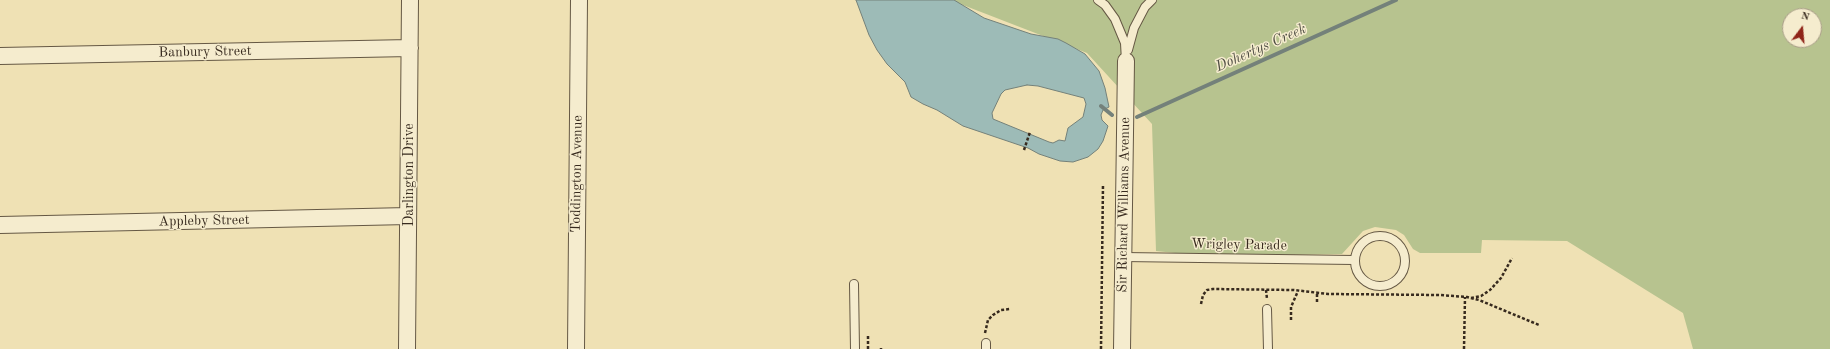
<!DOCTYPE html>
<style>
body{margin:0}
#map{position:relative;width:1830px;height:349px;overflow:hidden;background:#efe1b4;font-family:"Old Standard TT",serif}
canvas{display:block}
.north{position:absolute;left:1782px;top:8px;width:40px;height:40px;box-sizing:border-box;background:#f5ecce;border:1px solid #a99e88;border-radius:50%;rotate:16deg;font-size:11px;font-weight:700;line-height:16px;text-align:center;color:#372a1e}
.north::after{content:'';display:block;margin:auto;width:14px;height:18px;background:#8f2418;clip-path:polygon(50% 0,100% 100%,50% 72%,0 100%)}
</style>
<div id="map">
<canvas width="1830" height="349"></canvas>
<div class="north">N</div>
</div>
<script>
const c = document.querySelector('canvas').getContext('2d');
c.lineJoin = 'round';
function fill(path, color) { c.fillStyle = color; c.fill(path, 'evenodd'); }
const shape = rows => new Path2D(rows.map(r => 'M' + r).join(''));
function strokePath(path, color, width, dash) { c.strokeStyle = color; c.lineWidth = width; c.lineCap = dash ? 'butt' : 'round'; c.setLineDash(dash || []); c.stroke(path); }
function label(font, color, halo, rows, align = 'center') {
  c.font = font + ' "Old Standard TT",serif'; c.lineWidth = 3; c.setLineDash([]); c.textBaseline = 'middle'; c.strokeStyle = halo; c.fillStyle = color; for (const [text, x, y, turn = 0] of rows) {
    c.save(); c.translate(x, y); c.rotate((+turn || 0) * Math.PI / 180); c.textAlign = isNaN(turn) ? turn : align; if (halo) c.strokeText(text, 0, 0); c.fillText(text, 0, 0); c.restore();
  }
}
const green = shape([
 [950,0,1830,0,1830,349,1693,349,1683,313,1567,241,1482,240,1481,253,1420,253,1413,249,1404,235,1396,230,1375,227,1363,231,1342,254,1204,256,1156,251,1152,124,1087,53],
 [1790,16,1814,16,1814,40,1790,40]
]);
const water = shape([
 [856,0,954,0,984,18,1031,34,1058,39,1066,43,1085,54,1099,71,1105,88,1109,107,1103,110,1101,115,1102,120,1108,126,1103,141,1098,149,1088,157,1073,162,1060,161,1039,154,1028,148,963,126,937,110,923,104,911,97,905,82,887,64,877,50,869,35,856,0],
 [1027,85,1038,86,1084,98,1086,104,1083,117,1068,128,1065,141,1059,140,1053,143,1049,142,993,119,992,113,1001,94,1005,90,1027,85]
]);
const stream = shape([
 [1101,106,1112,115],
 [1137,117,1396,0]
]);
const path = shape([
 [1024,150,1030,132],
 [1266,290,1267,299],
 [1317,294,1317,302],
 [1471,298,1481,296,1490,290,1501,278,1512,258],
 [1201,304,1203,295,1207,290,1213,289,1294,290,1328,294,1440,295,1467,297,1479,300,1539,325],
 [1291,320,1291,307,1298,291],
 [985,333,988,320,993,315,1001,310,1010,309],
 [868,349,868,336],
 [881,349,881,348],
 [1101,349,1103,184],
 [1464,349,1465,297]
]);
const lane = shape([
 [1098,0,1105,5,1115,19,1125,43,1126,61],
 [1128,50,1134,28,1145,7,1152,0],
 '1355 261a25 25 0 1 1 50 0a25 25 0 1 1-50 0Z',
 [1123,257,1354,260],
 [854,284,855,349],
 [1267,309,1268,349],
 [986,349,986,343]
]);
const street = shape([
 [0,56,410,48],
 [0,225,408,216],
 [407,349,410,0],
 [576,349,579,0],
 [1122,349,1126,61]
]);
const streetNames = [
 ["Banbury Street",205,52,-1],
 ["Toddington Avenue",577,174,-89],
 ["Darlington Drive",409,175,-90],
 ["Sir Richard Williams Avenue",1124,205,-89],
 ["Appleby Street",204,221,-1],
 ["Wrigley Parade",1239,245,1]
];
const waterNames = [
 ["Dohertys Creek",1261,48,-24]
];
fill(green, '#b7c38f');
fill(water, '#9dbbb7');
strokePath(water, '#74817a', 1);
strokePath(stream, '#74817a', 4);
strokePath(lane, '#655844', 10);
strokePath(street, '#655844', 18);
strokePath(path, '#372a1e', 2.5, [3, 2]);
strokePath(lane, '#f5ecce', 8);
strokePath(street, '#f5ecce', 16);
label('14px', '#372a1e', '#f5ecce', streetNames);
label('italic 15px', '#504e44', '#f5ecce', waterNames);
</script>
